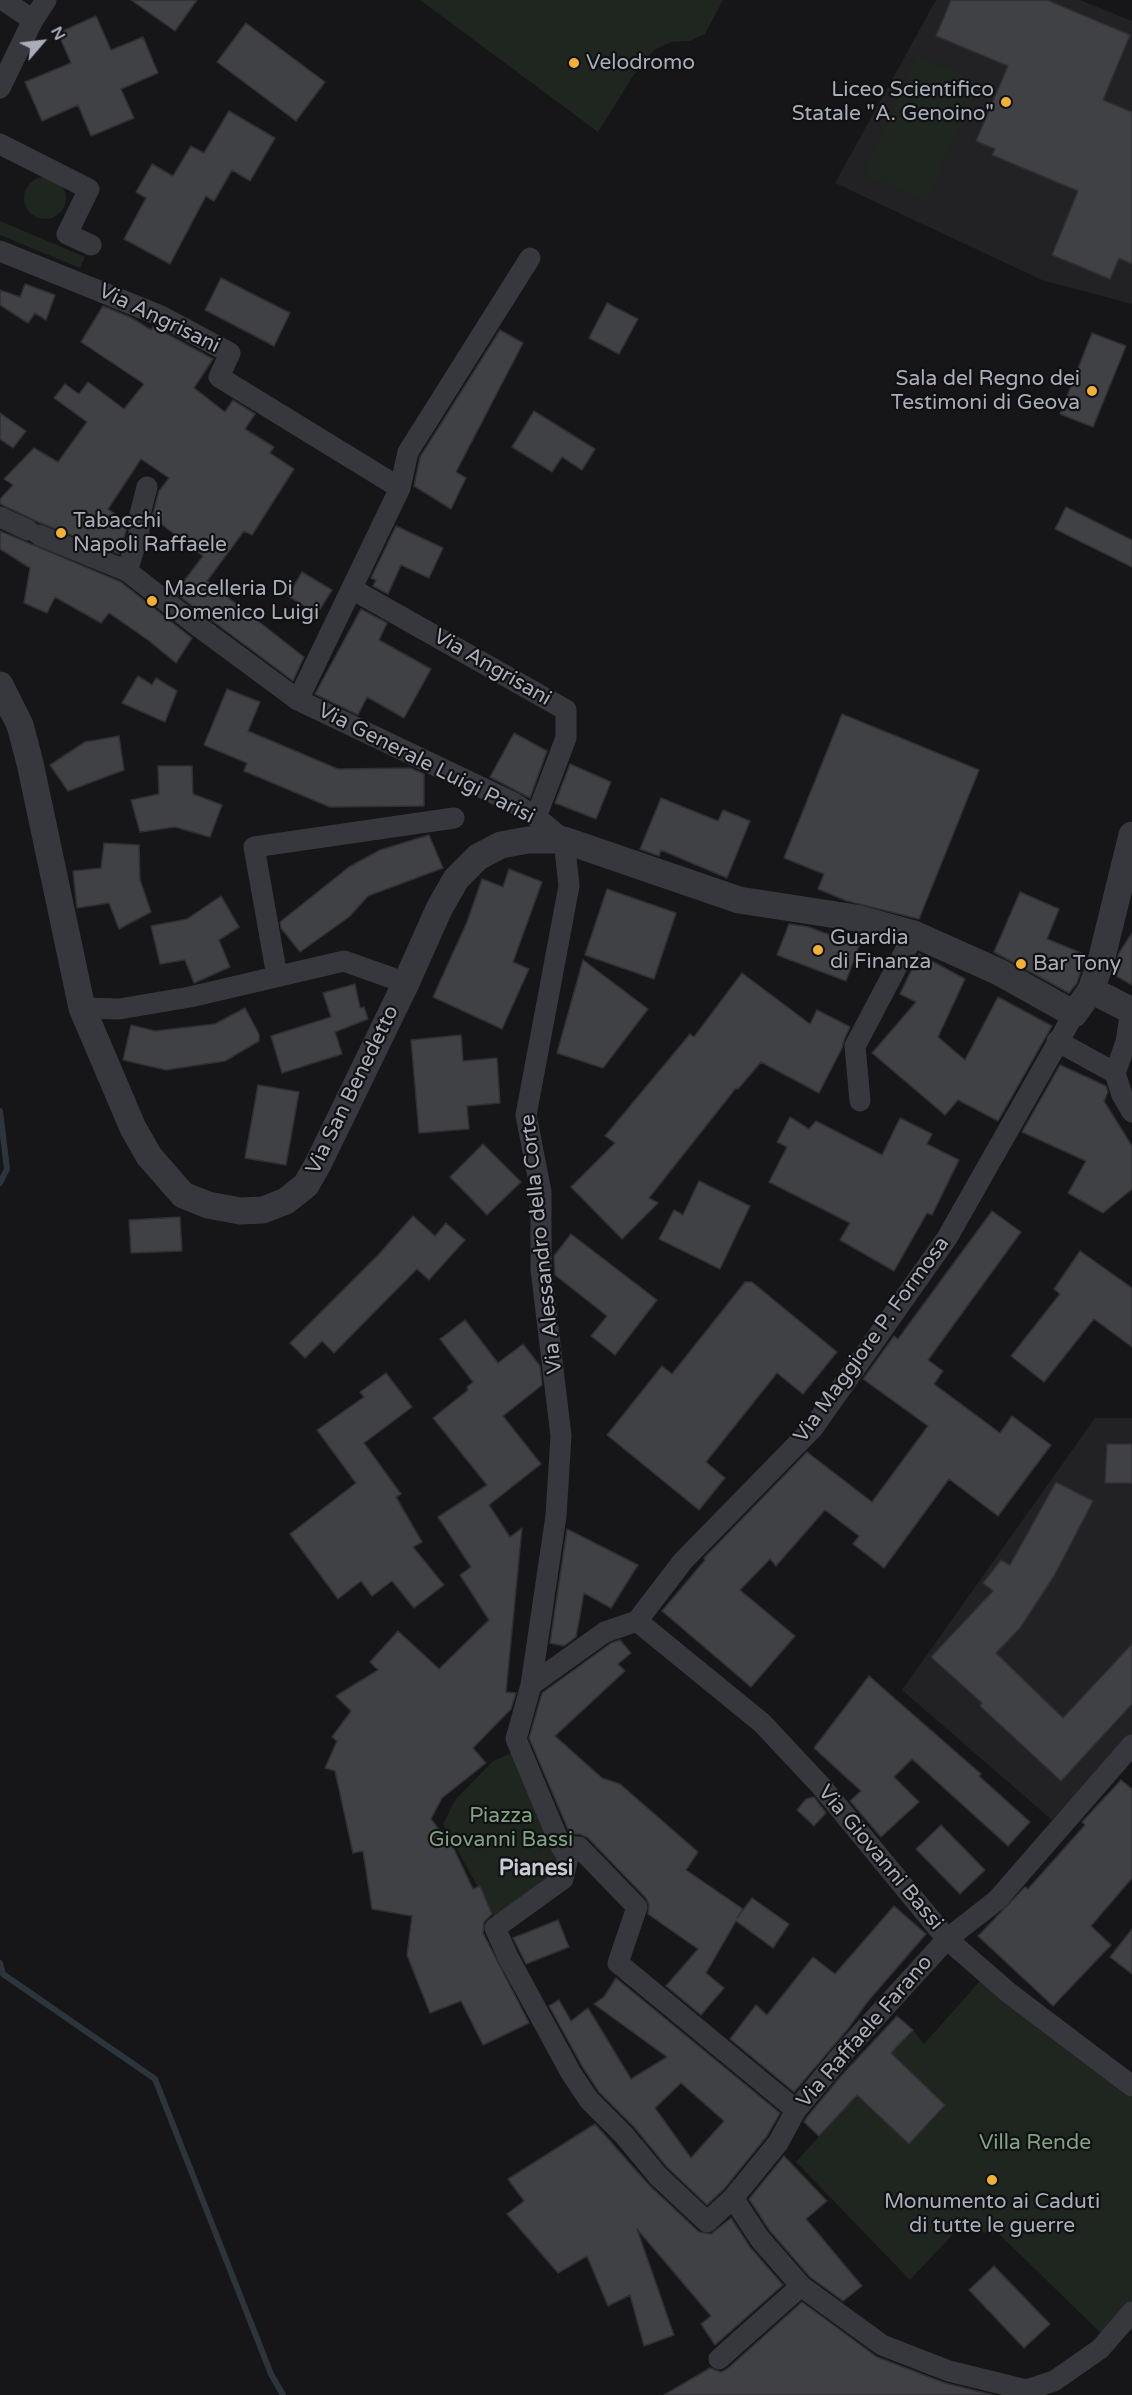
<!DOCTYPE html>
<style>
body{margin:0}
#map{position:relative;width:1132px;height:2395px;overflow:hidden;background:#161618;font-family:"Varela Round",sans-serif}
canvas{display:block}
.north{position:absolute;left:12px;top:12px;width:60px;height:60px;-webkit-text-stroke:4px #111113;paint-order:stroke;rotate:62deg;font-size:16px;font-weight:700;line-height:24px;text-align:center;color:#a8adb8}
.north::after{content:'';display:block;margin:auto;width:21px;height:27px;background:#a8adb8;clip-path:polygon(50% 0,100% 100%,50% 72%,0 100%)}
</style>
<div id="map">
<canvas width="1132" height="2395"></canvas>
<div class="north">N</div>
</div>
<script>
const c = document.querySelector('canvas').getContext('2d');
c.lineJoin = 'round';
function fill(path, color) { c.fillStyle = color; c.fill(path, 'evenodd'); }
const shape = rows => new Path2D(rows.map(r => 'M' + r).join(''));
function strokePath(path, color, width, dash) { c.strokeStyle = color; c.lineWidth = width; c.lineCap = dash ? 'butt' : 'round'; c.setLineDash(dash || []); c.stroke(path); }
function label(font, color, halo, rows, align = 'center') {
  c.font = font + ' "Varela Round",sans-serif'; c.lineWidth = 4.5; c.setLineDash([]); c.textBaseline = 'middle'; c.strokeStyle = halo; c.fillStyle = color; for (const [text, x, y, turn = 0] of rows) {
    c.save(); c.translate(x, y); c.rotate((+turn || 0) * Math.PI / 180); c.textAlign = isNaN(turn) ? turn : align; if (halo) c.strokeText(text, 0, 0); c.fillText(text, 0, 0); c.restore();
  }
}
const built = shape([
 [936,0,1080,0,1132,21,1132,304,1042,280,835,183],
 [1095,1418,1132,1418,1132,1736,1052,1820,902,1690]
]);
const green = shape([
 [420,0,723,0,705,34,690,41,671,42,654,50,633,76,598,132],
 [917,55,979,83,926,202,864,174],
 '24 198a21 21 0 1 1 42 0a21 21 0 1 1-42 0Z',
 [0,221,85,257,80,268,0,235],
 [514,1752,551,1822,562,1878,499,1925,443,1824,456,1799,493,1761],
 [987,1973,1132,2086,1132,2312,1108,2340,999,2234,957,2230,910,2280,796,2162,857,2095,909,2144,945,2105,891,2053,913,2030,924,2044]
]);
const stream = shape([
 [0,1111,7,1169,0,1183],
 [0,1963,3,1974,155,2079,271,2374,283,2395]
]);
const building = shape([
 [131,0,197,0,175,31,131,0],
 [951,0,1047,0,1130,35,1103,100,1132,112,1132,264,1119,258,1110,279,1052,255,1078,191,992,155,995,149,976,141,1008,66,936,36,951,0],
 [96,16,111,50,143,37,158,73,121,89,134,118,91,136,78,105,42,121,25,82,71,63,58,33,96,16],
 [246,23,325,82,296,121,217,62,246,23],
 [229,111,275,138,250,181,232,170,214,201,206,196,170,264,124,239,146,198,136,192,152,164,173,176,191,146,204,153,229,111],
 [221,278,290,313,274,346,205,310,221,278],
 [25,284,55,295,46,320,35,313,28,323,0,305,0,290,20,297,25,284],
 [607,303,638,319,619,354,589,338,607,303],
 [103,306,132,318,151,330,153,327,156,328,213,359,194,388,225,412,233,400,255,414,245,429,274,447,270,453,294,469,252,535,244,531,207,581,304,657,293,681,175,593,203,556,152,517,159,491,169,478,141,459,108,509,126,522,126,531,119,554,38,522,0,504,0,499,13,485,4,479,34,448,58,462,87,422,54,398,65,384,79,394,88,382,124,409,144,384,81,342,103,306],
 [500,330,523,343,456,472,466,478,451,509,414,486,420,457,500,330],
 [1092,333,1126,346,1093,427,1060,414,1092,333],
 [534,411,595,449,582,470,562,457,552,472,512,447,534,411],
 [0,413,26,431,13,448,0,439,0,413],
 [1066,507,1132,540,1132,567,1055,529,1066,507],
 [396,526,443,548,429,578,401,565,388,594,373,586,376,580,371,578,396,526],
 [0,531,121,582,192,638,176,663,148,640,109,613,101,623,55,597,47,613,24,603,30,568,0,549,0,531],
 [302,572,332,590,317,614,288,596,302,572],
 [361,609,387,623,379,640,431,669,404,718,367,697,358,715,315,694,361,609],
 [138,676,152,685,156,678,177,691,165,722,122,703,138,676],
 [227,689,260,702,248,731,338,769,410,768,424,774,424,806,330,807,244,771,247,763,204,745,227,689],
 [842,714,979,770,919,919,847,901,818,889,824,874,784,858,842,714],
 [514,733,547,751,530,798,490,777,514,733],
 [119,736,124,770,68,791,50,765,85,742,119,736],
 [570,764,611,782,596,819,555,803,570,764],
 [158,766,192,766,193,794,222,805,210,837,175,827,140,832,131,800,159,794,158,766],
 [661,798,718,821,723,810,750,821,727,878,661,850,659,856,640,849,661,798],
 [429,835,443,868,368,896,349,917,300,952,281,928,280,922,349,867,380,850,429,835],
 [104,843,139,845,140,880,151,912,119,929,109,903,77,908,73,871,101,868,104,843],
 [509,869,542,882,513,962,529,969,502,1029,433,997,467,922,482,879,503,887,509,869],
 [607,889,676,913,654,979,585,955,607,889],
 [1020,892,1059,909,1047,939,1086,955,1077,983,1069,993,994,952,1020,892],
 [221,896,239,927,219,940,230,967,194,983,185,960,160,964,151,926,187,919,221,896],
 [789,924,809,927,859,946,846,981,777,955,789,924],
 [1132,933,1132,985,1113,974,1119,953,1132,933],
 [919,954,965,979,938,1037,965,1060,998,997,1052,1026,998,1121,958,1100,945,1115,872,1053,916,1002,900,994,919,954],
 [583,960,648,1009,603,1068,557,1053,583,960],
 [742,973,810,1024,817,1010,850,1027,844,1040,842,1048,819,1093,761,1062,738,1089,736,1088,649,1198,658,1203,622,1239,571,1187,615,1143,605,1136,690,1034,694,1037,742,973],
 [355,984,360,1008,364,1007,368,1019,335,1032,342,1054,282,1073,271,1036,331,1017,323,993,355,984],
 [245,1008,259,1034,259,1041,225,1061,166,1070,123,1060,131,1025,155,1031,215,1024,245,1008],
 [461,1035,463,1061,497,1058,500,1103,467,1106,469,1129,419,1133,411,1040,461,1035],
 [1060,1065,1106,1086,1108,1092,1104,1101,1132,1146,1132,1189,1103,1213,1068,1193,1086,1161,1022,1132,1060,1065],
 [258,1085,299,1092,286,1165,245,1158,258,1085],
 [790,1117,809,1129,816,1121,882,1155,900,1118,932,1134,927,1144,959,1160,932,1215,927,1213,894,1271,840,1240,850,1223,769,1182,787,1147,777,1142,790,1117],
 [483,1144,521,1182,487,1215,450,1177,483,1144],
 [699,1181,750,1206,720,1269,659,1239,674,1210,683,1215,699,1181],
 [992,1211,1021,1232,928,1360,943,1371,934,1384,1000,1433,1012,1416,1051,1445,998,1516,949,1479,884,1568,853,1544,859,1536,825,1510,776,1566,770,1559,740,1590,795,1636,751,1687,662,1611,705,1560,704,1558,807,1452,872,1502,928,1426,863,1379,894,1336,898,1339,992,1211],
 [413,1216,435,1236,446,1223,465,1240,429,1280,417,1269,334,1353,322,1341,305,1358,290,1343,378,1255,413,1216],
 [180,1217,182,1251,131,1253,129,1220,180,1217],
 [571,1234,657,1300,615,1355,591,1336,607,1316,555,1275,554,1256,571,1234],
 [1080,1251,1132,1288,1132,1347,1094,1319,1044,1382,1011,1356,1060,1294,1054,1289,1080,1251],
 [745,1282,752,1282,837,1352,803,1394,777,1373,706,1462,725,1478,699,1510,607,1435,662,1366,672,1374,745,1282],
 [465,1320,498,1363,523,1344,540,1366,542,1385,503,1416,541,1464,489,1505,510,1537,522,1528,506,1692,516,1693,511,1709,473,1748,486,1763,442,1798,431,1819,454,1849,473,1889,480,1886,492,1914,484,1922,483,1933,529,2023,483,2045,461,2001,430,2013,407,1955,412,1916,372,1909,363,1851,353,1853,335,1771,325,1768,337,1741,332,1737,351,1711,336,1696,378,1670,370,1662,398,1631,439,1669,489,1620,460,1575,471,1567,438,1517,487,1485,433,1418,468,1390,467,1387,473,1382,440,1339,465,1320],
 [386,1373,412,1407,364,1443,401,1494,396,1497,422,1542,413,1547,444,1585,414,1608,392,1581,372,1596,361,1581,338,1599,290,1534,356,1483,317,1430,364,1397,360,1392,386,1373],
 [1107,1444,1132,1444,1132,1483,1105,1483,1107,1444],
 [1056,1482,1093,1501,1054,1576,1020,1628,996,1653,1063,1718,1132,1644,1132,1704,1061,1781,980,1706,982,1703,931,1657,993,1591,983,1583,1001,1560,1010,1565,1056,1482],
 [567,1529,638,1565,611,1608,584,1593,576,1637,564,1646,550,1643,567,1529],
 [620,1640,631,1653,618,1664,625,1671,555,1736,602,1778,620,1784,698,1852,686,1870,743,1909,737,1918,752,1898,789,1924,773,1948,736,1921,706,1973,724,1988,701,2015,666,1986,698,1949,648,1914,649,1905,646,1898,588,1838,580,1834,570,1834,529,1738,542,1693,611,1643,620,1640],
 [869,1676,981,1774,979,1776,1030,1822,1008,1846,912,1759,894,1777,919,1802,881,1837,850,1801,861,1791,814,1748,869,1676],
 [1121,1780,1132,1789,1132,1878,1091,1926,1111,1945,1053,2006,978,1936,1025,1887,1028,1889,1085,1825,1082,1822,1121,1780],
 [814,1797,826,1813,814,1826,797,1810,806,1799,814,1797],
 [941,1825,985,1870,960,1894,916,1849,941,1825],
 [894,1906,926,1934,869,2000,847,2030,794,2092,730,2039,756,2005,767,2015,813,1957,835,1974,894,1906],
 [558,1920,569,1947,526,1964,513,1938,558,1920],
 [1132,1929,1132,1974,1110,1957,1132,1929],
 [616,1978,780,2113,767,2136,724,2189,707,2205,667,2167,634,2127,599,2092,582,2066,549,2006,559,2000,571,2021,588,2008,631,2079,667,2057,594,2004,604,1997,616,1978],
 [681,2083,724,2121,691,2158,655,2108,681,2083],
 [897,2016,913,2030,891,2053,945,2105,909,2144,857,2095,819,2136,804,2122,807,2117,841,2076,897,2016],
 [595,2124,649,2185,699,2232,711,2234,731,2218,750,2247,783,2285,715,2345,701,2324,711,2316,637,2229,674,2335,644,2346,630,2295,608,2306,587,2256,558,2273,507,2214,524,2201,508,2179,595,2124],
 [784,2156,827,2201,806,2219,862,2286,843,2301,810,2277,770,2231,749,2199,784,2156],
 [994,2266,1050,2324,1024,2348,969,2290,994,2266],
 [802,2302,877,2357,945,2383,993,2395,664,2395,710,2368,721,2372,727,2369,802,2302]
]);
const minor = shape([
 [3,0,33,20],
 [0,88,33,20,46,0],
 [0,144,89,189,67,234,91,245],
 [0,251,161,316,230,353,219,377,400,488],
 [0,517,28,530],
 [39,535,127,571,195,624,298,700,514,803,536,817,564,840,569,886,526,1115,541,1192,541,1269,561,1436,556,1516,531,1685,516,1739,561,1846,568,1858,563,1879,495,1928,508,1957,571,2073,589,2100,624,2135,658,2176,707,2222,733,2198,778,2143,796,2110,845,2051,947,1939,997,1900,1132,1745],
 [127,571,139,533,139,518,147,487],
 [352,589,566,710,566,738,536,817],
 [298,700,400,488,408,452,530,258],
 [277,976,254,847,454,818],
 [82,1008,119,1009,190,997,344,961,406,983],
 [1131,1010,1126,1042,1115,1073,1122,1095,1132,1112],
 [1057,1041,1115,1073],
 [860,1101,855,1046,914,934],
 [637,1621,762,1723,821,1786,947,1939,1009,1993,1132,2086],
 [531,1685,605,1632,637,1621,683,1561,813,1428,947,1238,1074,1014],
 [561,1846,579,1847,637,1907,618,1963,796,2110],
 [733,2198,760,2239,801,2286,882,2345,949,2371,1026,2390],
 [719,2359,801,2286],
 [1026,2390,1054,2381,1100,2349,1132,2312]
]);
const tertiary = shape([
 [0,685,20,725,30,763,82,1008,133,1128,149,1156,183,1195,208,1205,240,1211,263,1210,286,1201,306,1185,318,1164,406,983,439,909,456,879,478,857,501,845,528,840,564,840,739,900,856,918,914,934,999,972,1074,1014,1091,990,1101,961,1132,835],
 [1091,990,1132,1011]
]);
const markers = [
 [574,63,6,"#f2b134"],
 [1006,102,6,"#f2b134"],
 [1092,391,6,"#f2b134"],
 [61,533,6,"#f2b134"],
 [152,601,6,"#f2b134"],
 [818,950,6,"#f2b134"],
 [1021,964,6,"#f2b134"],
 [992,2180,6,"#f2b134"]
];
const poiNames = [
 ["Velodromo",586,63],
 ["Liceo Scientifico",994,90,"right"],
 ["Statale \"A. Genoino\"",994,114,"right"],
 ["Sala del Regno dei",1080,379,"right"],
 ["Testimoni di Geova",1080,403,"right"],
 ["Tabacchi",73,521],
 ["Napoli Raffaele",73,545],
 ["Macelleria Di",164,589],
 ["Domenico Luigi",164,613],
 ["Guardia",830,938],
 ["di Finanza",830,962],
 ["Bar Tony",1033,964],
 ["Monumento ai Caduti",992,2202,"center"],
 ["di tutte le guerre",992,2226,"center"]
];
const streetNames = [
 ["Via Angrisani",159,319,26],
 ["Via Angrisani",492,668,30],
 ["Via Generale Luigi Parisi",426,764,27],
 ["Via San Benedetto",353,1090,-64],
 ["Via Alessandro della Corte",542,1244,-96],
 ["Via Maggiore P. Formosa",872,1340,-54],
 ["Via Giovanni Bassi",880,1858,50],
 ["Via Raffaele Farano",865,2032,-49]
];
const parkNames = [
 ["Piazza",501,1816],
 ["Giovanni Bassi",501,1840],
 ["Villa Rende",1035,2143]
];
const neighbourhoodNames = [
 ["Pianesi",536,1869]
];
fill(built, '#222225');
fill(green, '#1e261f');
strokePath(stream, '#2c353c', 6);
fill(building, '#404145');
strokePath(building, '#303034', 1.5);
strokePath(minor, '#37383d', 21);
strokePath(tertiary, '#37383d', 27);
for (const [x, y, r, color] of markers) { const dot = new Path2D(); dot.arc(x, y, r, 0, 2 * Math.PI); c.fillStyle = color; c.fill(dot); strokePath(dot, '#111113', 2); }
label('21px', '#a8adb8', '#111113', poiNames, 'left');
label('21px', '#a8adb8', '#111113', streetNames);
label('21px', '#7fa381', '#111113', parkNames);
label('bold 22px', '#c9ccd4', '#111113', neighbourhoodNames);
</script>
